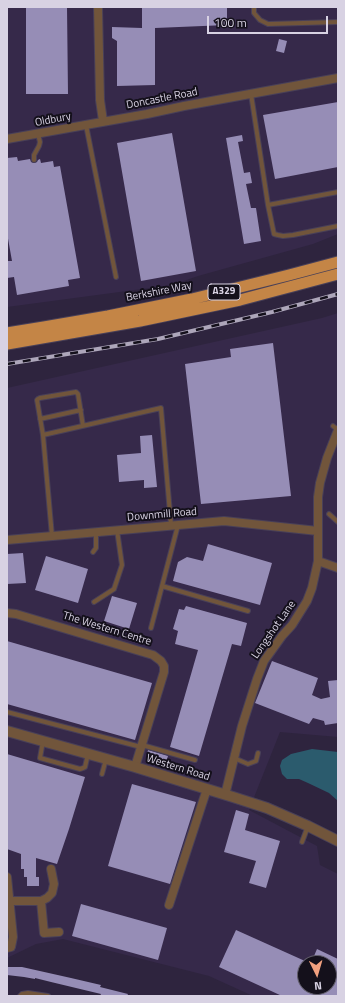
<!DOCTYPE html>
<style>
body{margin:0}
#map{position:relative;width:345px;height:1003px;overflow:hidden;background:#2e243e;font-family:"Titillium Web",sans-serif}
canvas{display:block}
.frame{position:absolute;inset:0;border:8px solid #d8d2e3;pointer-events:none}
.north{position:absolute;left:297px;top:955px;width:40px;height:40px;box-sizing:border-box;background:#14101b;border:1px solid #625e6b;border-radius:50%;rotate:175deg;font-size:11px;font-weight:700;line-height:16px;text-align:center;color:#d8d2e3}
.north::after{content:'';display:block;margin:auto;width:14px;height:18px;background:#f2a07f;clip-path:polygon(50% 0,100% 100%,50% 72%,0 100%)}
.scale{position:absolute;left:207px;top:16px;width:121px;height:18px;box-sizing:border-box;border:2px solid #d8d2e3;border-top:0;padding-left:5px;font-size:12px;line-height:14px;white-space:nowrap;color:#d8d2e3;-webkit-text-stroke:3px #14101b;paint-order:stroke}
</style>
<div id="map">
<canvas width="345" height="1003"></canvas>
<div class="frame"></div>
<div class="north">N</div>
<div class="scale">100 m</div>
</div>
<script>
const c = document.querySelector('canvas').getContext('2d');
c.lineJoin = 'round';
function fill(path, color) { c.fillStyle = color; c.fill(path, 'evenodd'); }
const shape = rows => new Path2D(rows.map(r => 'M' + r).join(''));
function strokePath(path, color, width, dash) { c.strokeStyle = color; c.lineWidth = width; c.lineCap = dash ? 'butt' : 'round'; c.setLineDash(dash || []); c.stroke(path); }
function label(font, color, halo, rows, align = 'center') {
  c.font = font + ' "Titillium Web",sans-serif'; c.lineWidth = 4; c.setLineDash([]); c.textBaseline = 'middle'; c.strokeStyle = halo; c.fillStyle = color; for (const [text, x, y, turn = 0] of rows) {
    c.save(); c.translate(x, y); c.rotate((+turn || 0) * Math.PI / 180); c.textAlign = isNaN(turn) ? turn : align; if (halo) c.strokeText(text, 0, 0); c.fillText(text, 0, 0); c.restore();
  }
}
const built = shape([
 [7,7,338,7,338,234,313,244,198,276,172,285,7,307],
 [338,313,338,737,280,732,249,810,317,846,320,865,338,874,338,996,253,996,209,976,63,939,36,944,7,958,7,388,322,318],
 [305,963,329,963,329,987,305,987]
]);
const water = shape([
 [312,749,338,752,338,801,329,793,308,783,299,779,287,779,282,774,280,766,282,760,291,754]
]);
const building = shape([
 [26,7,67,7,68,94,26,94],
 [142,7,227,7,227,25,155,28,155,85,117,86,117,41,112,38,112,27,142,28],
 [279,39,287,41,284,53,276,51],
 [338,102,338,167,275,179,263,115],
 [172,133,196,271,141,281,117,143],
 [242,135,243,141,238,142,244,173,250,172,252,183,246,184,251,208,256,208,261,241,244,244,226,138],
 [17,157,18,161,30,159,31,162,34,163,37,162,38,160,40,159,41,163,53,161,54,167,60,166,80,278,68,280,69,286,17,295,14,277,7,278,7,261,12,261,7,233,7,158],
 [273,343,291,496,201,504,185,364,231,357,230,349],
 [152,435,157,487,144,488,144,480,119,482,117,455,141,453,140,436],
 [208,544,272,563,260,605,173,581,178,562,187,557,203,561],
 [23,553,26,583,7,584,7,554],
 [46,556,88,569,78,603,35,590],
 [112,596,137,603,129,629,104,621],
 [186,606,247,623,241,646,232,644,199,756,170,747,198,650,175,644,178,631,173,629,179,609,184,610],
 [7,641,152,683,135,740,7,704],
 [272,661,318,678,312,695,321,699,330,697,328,681,338,680,338,723,325,725,324,721,313,718,309,724,255,703],
 [148,750,168,756,165,765,146,759],
 [7,754,85,777,69,829,57,864,36,858,36,877,39,877,39,886,27,886,27,877,24,877,24,869,21,869,21,854,7,849],
 [132,784,196,802,170,884,108,866],
 [236,810,249,814,245,830,280,841,266,888,249,883,256,861,224,852],
 [81,904,167,928,158,960,72,936],
 [236,930,305,961,305,987,329,987,329,963,311,963,317,949,338,959,338,996,282,996,219,967],
 [7,967,22,967,71,978,101,985,100,987,128,994,127,996,100,996,101,994,51,982,35,978,35,979,24,977,7,975]
]);
const service = shape([
 [254,7,254,13,260,20,268,24,338,22],
 [251,94,268,205,274,234,278,235,283,236,293,235,338,226],
 [86,125,116,277],
 [34,160,34,155,39,146,40,142,38,134],
 [268,205,338,192],
 [40,419,81,410],
 [333,426,338,430],
 [43,435,37,400,38,399,40,398,76,392,78,394,83,426],
 [329,514,338,522],
 [52,536,43,435,161,408,171,525],
 [93,552,96,548,96,532],
 [162,586,248,611],
 [94,602,114,589,122,565,117,530],
 [151,628,178,525],
 [7,712,141,747],
 [43,741,40,758,80,769,83,768,85,767,88,754],
 [142,745,195,760],
 [234,758,248,764,256,761,258,753],
 [102,774,106,759],
 [302,842,308,826],
 [20,996,22,994,28,993,48,996]
]);
const minor = shape([
 [98,7,100,100,103,121],
 [7,139,147,114,184,106,338,78],
 [7,540,224,521,318,531],
 [318,561,338,568],
 [7,613,16,614,153,655,161,661,164,666,164,672,135,767],
 [225,795,242,726,257,679,264,661,282,636,292,625,307,601,312,588,318,561,318,497,320,483,327,458,338,430],
 [7,877,13,937,11,947,7,948],
 [9,901,41,901,47,898,52,893,54,884,51,869],
 [41,901,44,933,59,932],
 [169,905,202,804,207,789]
]);
const tertiary = shape([
 [7,731,135,767,233,797,267,808,308,826,338,841]
]);
const trunk = shape([
 [7,333,44,327,108,316,192,299,289,275,338,262],
 [7,344,140,321,240,300,338,274]
]);
const rail = shape([
 [7,364,158,339,272,312,338,294]
]);
const shields = [
 [224,292,32]
];
const shieldNames = [
 ["A329",224,292]
];
const streetNames = [
 ["Doncastle Road",162,99,-11],
 ["Oldbury",53,120,-11],
 ["Berkshire Way",159,292,-11],
 ["Downmill Road",162,515,-5],
 ["The Western Centre",107,629,17],
 ["Longshot Lane",274,630,-55],
 ["Western Road",178,768,17]
];
fill(built, '#36294a');
fill(water, '#2b5b6d');
fill(building, '#968db6');
strokePath(service, '#494058', 6);
strokePath(minor, '#494058', 10);
strokePath(tertiary, '#494058', 12);
strokePath(trunk, '#494058', 13);
strokePath(service, '#71553b', 4);
strokePath(minor, '#71553b', 8);
strokePath(tertiary, '#71553b', 10);
strokePath(trunk, '#c48546', 11);
strokePath(rail, '#ada6ba', 4);
strokePath(rail, '#14101b', 2.5, [8]);
for (const [x, y, w] of shields) { const box = new Path2D(); box.roundRect(x - w / 2, y - 8, w, 16, 3); c.fillStyle = '#14101b'; c.fill(box); strokePath(box, '#d8d2e3', 1); }
label('bold 10px', '#d8d2e3', null, shieldNames);
label('11px', '#d8d2e3', '#14101b', streetNames);
</script>
